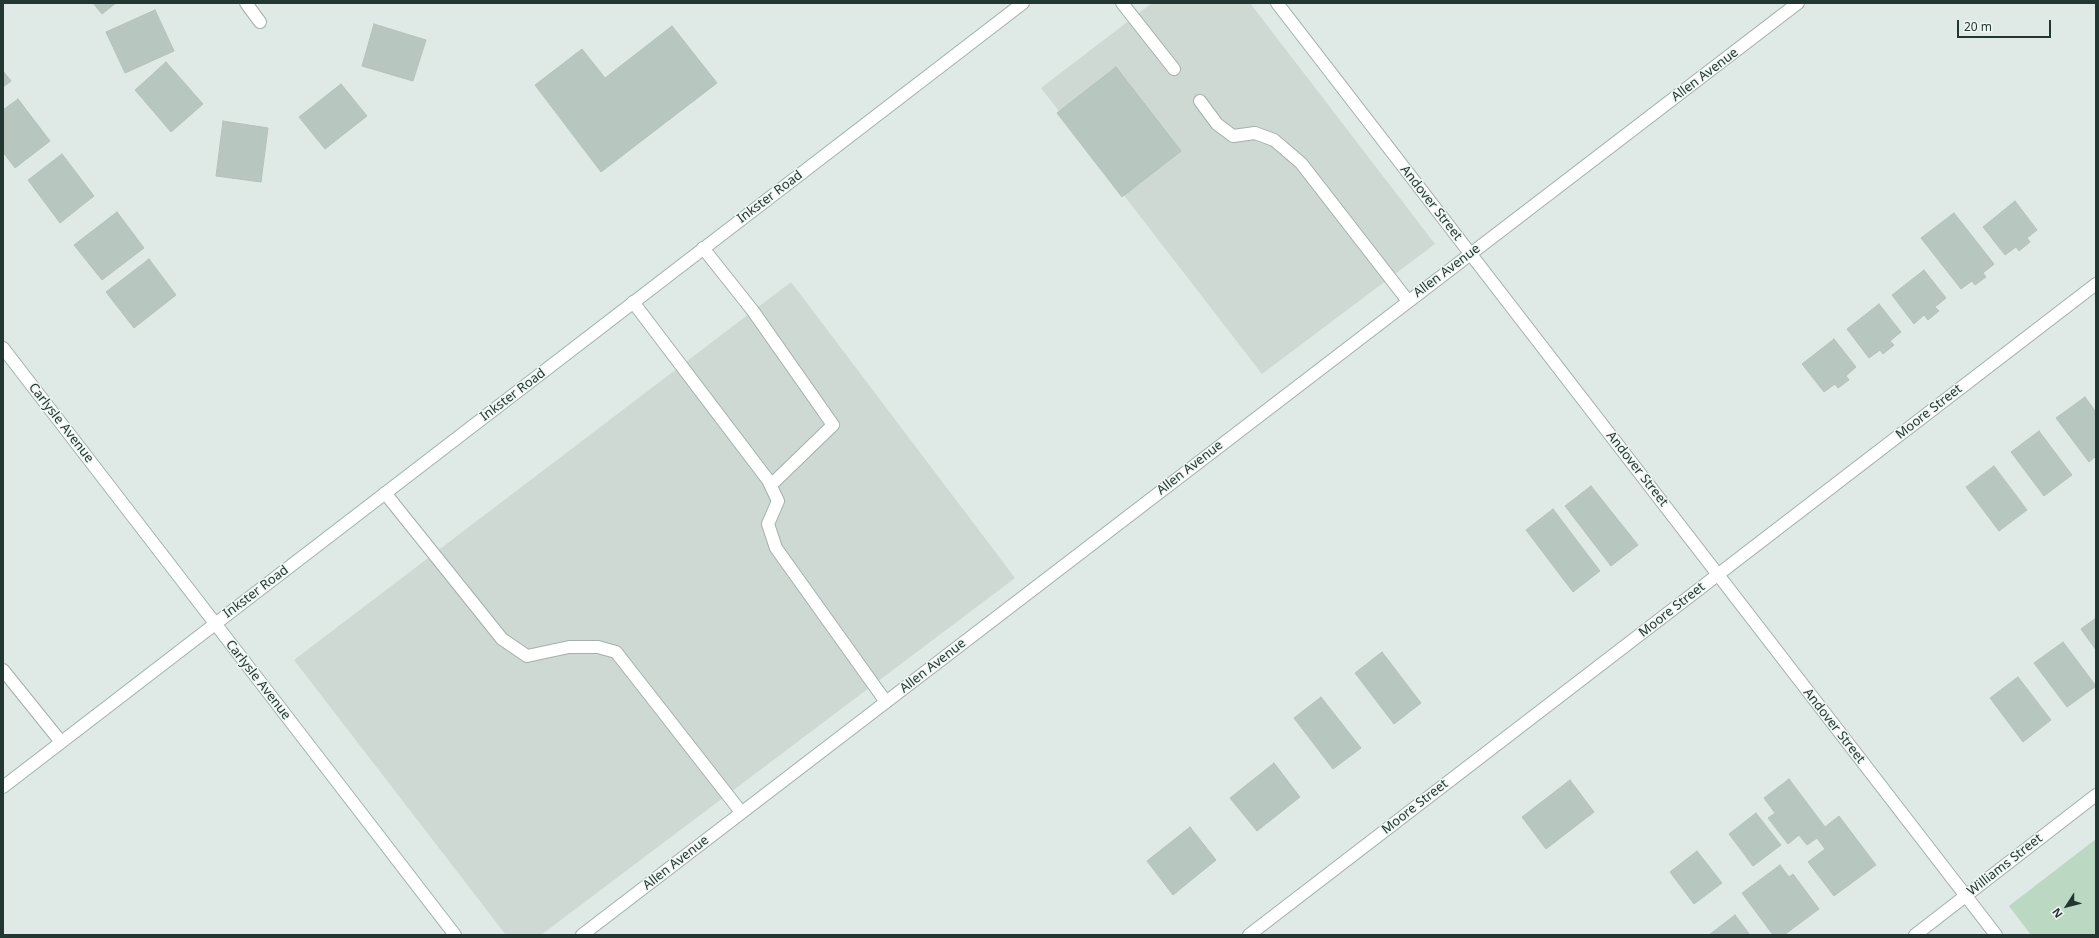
<!DOCTYPE html>
<style>
body{margin:0}
#map{position:relative;width:2099px;height:938px;overflow:hidden;background:#dfe9e5;font-family:"Noto Sans",sans-serif}
canvas{display:block}
.frame{position:absolute;inset:0;border:4px solid #223731;pointer-events:none}
.north{position:absolute;left:2047px;top:886px;width:40px;height:40px;-webkit-text-stroke:3px #eff6f3;paint-order:stroke;rotate:234deg;font-size:11px;font-weight:700;line-height:16px;text-align:center;color:#223731}
.north::after{content:'';display:block;margin:auto;width:14px;height:18px;background:#223731;clip-path:polygon(50% 0,100% 100%,50% 72%,0 100%)}
.scale{position:absolute;left:1957px;top:20px;width:94px;height:18px;box-sizing:border-box;border:2px solid #223731;border-top:0;padding-left:5px;font-size:12px;line-height:14px;white-space:nowrap;color:#223731;-webkit-text-stroke:3px #eff6f3;paint-order:stroke}
</style>
<div id="map">
<canvas width="2099" height="938"></canvas>
<div class="frame"></div>
<div class="north">N</div>
<div class="scale">20 m</div>
</div>
<script>
const c = document.querySelector('canvas').getContext('2d');
c.lineJoin = 'round';
function fill(path, color) { c.fillStyle = color; c.fill(path, 'evenodd'); }
const shape = rows => new Path2D(rows.map(r => 'M' + r).join(''));
function strokePath(path, color, width, dash) { c.strokeStyle = color; c.lineWidth = width; c.lineCap = dash ? 'butt' : 'round'; c.setLineDash(dash || []); c.stroke(path); }
function label(font, color, halo, rows, align = 'center') {
  c.font = font + ' "Noto Sans",sans-serif'; c.lineWidth = 3; c.setLineDash([]); c.textBaseline = 'middle'; c.strokeStyle = halo; c.fillStyle = color; for (const [text, x, y, turn = 0] of rows) {
    c.save(); c.translate(x, y); c.rotate((+turn || 0) * Math.PI / 180); c.textAlign = isNaN(turn) ? turn : align; if (halo) c.strokeText(text, 0, 0); c.fillText(text, 0, 0); c.restore();
  }
}
const built = shape([
 [1152,3,1250,3,1435,244,1262,374,1041,88],
 [791,282,1015,578,541,935,506,935,294,660]
]);
const green = shape([
 [2096,839,2096,935,2031,935,2009,906]
]);
const building = shape([
 [93,3,116,3,102,14,93,3],
 [155,10,174,51,125,73,106,32,155,10],
 [374,24,426,40,413,81,362,66,374,24],
 [672,26,717,83,601,172,535,85,582,49,605,78,672,26],
 [166,62,203,104,171,132,135,90,166,62],
 [1116,67,1181,151,1122,197,1057,113,1116,67],
 [3,71,11,81,3,87,3,71],
 [341,84,367,116,325,149,299,117,341,84],
 [18,99,50,141,15,168,3,152,3,110,18,99],
 [223,121,268,128,261,182,216,176,223,121],
 [62,154,94,196,60,223,28,180,62,154],
 [2015,201,2037,230,2027,238,2030,242,2019,251,2016,247,2005,255,1983,227,2015,201],
 [117,212,144,248,102,280,74,245,117,212],
 [1954,213,1994,264,1983,273,1986,277,1975,285,1972,281,1961,289,1921,238,1954,213],
 [149,259,176,295,134,328,106,292,149,259],
 [1924,270,1946,298,1935,307,1939,311,1928,320,1924,315,1914,324,1892,295,1924,270],
 [1879,304,1901,332,1890,341,1894,345,1883,354,1880,350,1869,358,1847,329,1879,304],
 [1834,339,1856,367,1846,376,1849,380,1838,388,1835,384,1824,392,1802,364,1834,339],
 [2085,397,2096,412,2096,456,2089,462,2056,418,2085,397],
 [2039,431,2072,475,2044,496,2011,452,2039,431],
 [1994,466,2027,510,1999,531,1966,487,1994,466],
 [1591,486,1638,545,1611,566,1565,506,1591,486],
 [1553,509,1600,571,1573,592,1526,530,1553,509],
 [2096,618,2096,650,2081,629,2096,618],
 [2063,642,2096,686,2067,707,2034,663,2063,642],
 [1382,652,1421,703,1394,724,1355,673,1382,652],
 [2018,677,2051,720,2023,742,1990,698,2018,677],
 [1321,697,1361,748,1333,769,1294,718,1321,697],
 [1274,763,1300,797,1257,831,1230,798,1274,763],
 [1789,779,1825,827,1839,816,1876,865,1834,896,1808,862,1825,849,1817,838,1807,845,1799,835,1788,844,1768,818,1775,813,1764,798,1789,779],
 [1570,780,1594,812,1546,849,1522,817,1570,780],
 [1756,813,1781,845,1753,866,1729,834,1756,813],
 [1190,827,1216,860,1173,895,1147,861,1190,827],
 [1697,851,1722,883,1694,904,1670,872,1697,851],
 [1780,865,1789,877,1793,874,1819,909,1784,935,1773,935,1742,893,1780,865],
 [1735,915,1750,935,1709,935,1735,915]
]);
const lane = shape([
 [1122,3,1174,69],
 [1200,101,1217,124,1233,136,1255,133,1274,140,1301,163,1408,301],
 [703,248,753,311,833,425,771,485],
 [633,302,768,480,778,501,768,524,776,548,886,702],
 [385,493,502,639,527,656,569,647,598,647,616,652,741,812],
 [3,670,61,742]
]);
const street = shape([
 [246,3,260,22],
 [1277,3,1996,935],
 [582,935,1798,3],
 [1249,935,2096,284],
 [1915,935,2096,795]
]);
const secondary = shape([
 [3,348,455,935],
 [3,787,1023,3]
]);
const streetNames = [
 ["Allen Avenue",1705,75,-37],
 ["Inkster Road",770,197,-37],
 ["Andover Street",1431,203,52],
 ["Allen Avenue",1447,271,-37],
 ["Inkster Road",513,395,-37],
 ["Moore Street",1929,412,-38],
 ["Carlysle Avenue",61,423,52],
 ["Allen Avenue",1190,468,-38],
 ["Andover Street",1637,469,52],
 ["Inkster Road",256,592,-37],
 ["Moore Street",1672,610,-38],
 ["Allen Avenue",933,666,-38],
 ["Carlysle Avenue",258,680,52],
 ["Andover Street",1834,726,52],
 ["Moore Street",1415,807,-38],
 ["Allen Avenue",676,863,-38],
 ["Williams Street",2005,865,-38]
];
fill(built, '#ced9d3');
fill(green, '#bad8c2');
fill(building, '#b8c6c0');
strokePath(building, '#b3c2bb', 1);
strokePath(lane, '#a3b0ab', 14);
strokePath(street, '#a3b0ab', 14);
strokePath(secondary, '#a0b3ac', 14);
strokePath(lane, '#fff', 12);
strokePath(street, '#fff', 12);
strokePath(secondary, '#fff', 12);
label('13px', '#223731', '#eff6f3', streetNames);
</script>
